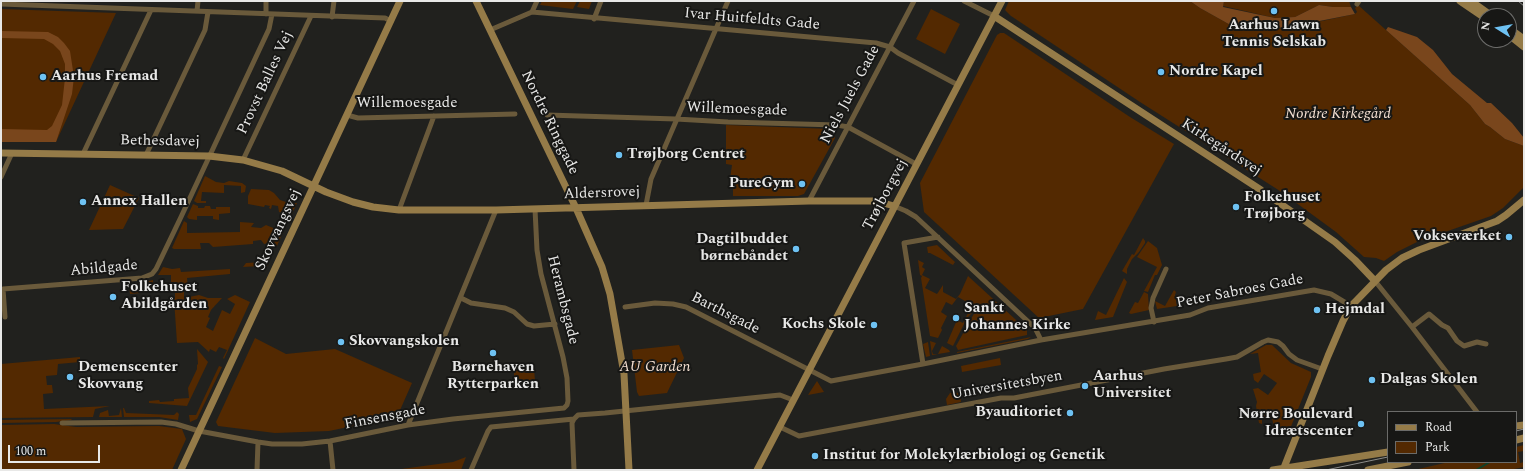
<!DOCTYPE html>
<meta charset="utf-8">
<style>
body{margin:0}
#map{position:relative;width:1525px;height:471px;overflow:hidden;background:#21211e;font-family:Spectral,serif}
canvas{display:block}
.frame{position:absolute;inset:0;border:2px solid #e8e8e7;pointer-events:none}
.legend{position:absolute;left:1387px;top:411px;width:130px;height:52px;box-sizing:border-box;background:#171715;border:1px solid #6b6b69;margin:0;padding:5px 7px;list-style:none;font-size:12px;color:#e8e8e7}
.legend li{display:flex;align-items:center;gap:8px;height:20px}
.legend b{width:20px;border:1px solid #6b6b69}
.north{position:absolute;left:1477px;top:8px;width:40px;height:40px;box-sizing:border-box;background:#171715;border:1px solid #6b6b69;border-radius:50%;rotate:281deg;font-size:11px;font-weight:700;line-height:16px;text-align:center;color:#e8e8e7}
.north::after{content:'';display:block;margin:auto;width:14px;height:18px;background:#6ec2f3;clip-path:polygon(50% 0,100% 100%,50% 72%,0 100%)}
.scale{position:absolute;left:8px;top:445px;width:92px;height:18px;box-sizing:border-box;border:2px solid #e8e8e7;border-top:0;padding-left:5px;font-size:12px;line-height:14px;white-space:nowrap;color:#e8e8e7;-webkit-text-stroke:3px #171715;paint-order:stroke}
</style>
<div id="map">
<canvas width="1525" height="471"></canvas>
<div class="frame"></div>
<ul class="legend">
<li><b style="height:5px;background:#957b48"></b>Road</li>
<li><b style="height:11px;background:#532901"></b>Park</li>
</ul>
<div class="north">N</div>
<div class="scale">100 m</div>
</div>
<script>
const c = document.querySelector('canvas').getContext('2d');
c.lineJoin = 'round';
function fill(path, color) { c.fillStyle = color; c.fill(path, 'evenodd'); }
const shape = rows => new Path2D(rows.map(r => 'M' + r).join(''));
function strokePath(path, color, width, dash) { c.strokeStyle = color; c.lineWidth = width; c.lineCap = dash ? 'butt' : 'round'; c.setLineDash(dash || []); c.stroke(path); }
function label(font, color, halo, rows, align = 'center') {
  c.font = font + ' Spectral,serif'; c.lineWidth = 4; c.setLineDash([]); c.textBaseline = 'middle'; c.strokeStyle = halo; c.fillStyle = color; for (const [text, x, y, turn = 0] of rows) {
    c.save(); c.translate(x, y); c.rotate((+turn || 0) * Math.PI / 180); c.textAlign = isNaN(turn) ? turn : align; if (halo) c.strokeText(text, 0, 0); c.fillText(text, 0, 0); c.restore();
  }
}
const green = shape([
 [542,1,577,1,573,9,540,5],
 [580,1,592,1,589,9,577,7],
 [1009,1,1190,1,1200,8,1234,27,1256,29,1289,28,1355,14,1357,12,1355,8,1358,5,1470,105,1485,124,1490,127,1505,139,1524,146,1524,187,1503,208,1491,216,1419,241,1397,252,1384,261,1376,258,1364,257,1336,232,1280,191,1140,102,1011,16,1005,10],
 [1224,1,1349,1,1351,7,1333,7,1319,5,1295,17,1275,18,1223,6],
 [1,9,116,13,56,142,1,142],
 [931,9,960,24,945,54,916,39],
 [1000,33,1004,33,1130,117,1174,144,1083,309,1039,318,924,212,920,183,997,35],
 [726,125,831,129,835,138,804,194,798,196,733,196,733,182,730,179,732,165,726,164],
 [205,176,216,182,224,183,229,181,242,183,246,186,245,192,241,193,241,186,224,185,224,193,202,192,201,201,206,201,206,203,197,203,194,201],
 [110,185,139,198,123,229,89,230],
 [251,189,269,190,274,193,280,200,289,203,297,203,291,216,279,212,278,206,272,205,271,209,269,208,270,206,265,205,264,207,248,204,248,196],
 [193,204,198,206,198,208,204,208,205,206,210,206,211,209,216,209,216,207,230,207,230,213,219,214,219,220,213,219,213,216,197,216,197,220,189,219,187,217],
 [184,221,187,223,187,233,240,232,240,222,254,223,251,227,261,228,266,225,283,232,277,246,268,243,264,244,261,240,253,241,253,244,213,247,209,243,200,243,201,249,174,249,172,248],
 [1143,238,1145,241,1145,243,1139,252,1132,259,1127,269,1127,274,1122,271,1132,254,1134,255],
 [1148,241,1157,248,1162,265,1157,275,1155,275,1148,292,1144,291,1157,267,1137,257],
 [937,245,955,262,953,265,930,253,928,253,927,247],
 [918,260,924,263,922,267,925,269,922,275,930,279,925,288,937,294,943,285,943,292,956,299,960,294,968,276,1027,330,1027,335,958,350,956,346,976,310,972,306,966,303,965,301,958,297,952,305,946,302,941,312,947,316,941,328,942,330,938,338,930,336,921,278,922,276,920,275],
 [265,262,269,263,266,268,260,266,243,267,246,263],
 [163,267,172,269,180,268,181,272,230,269,230,274,187,278,188,290,184,291,184,298,199,295,208,298,222,298,211,310,208,317,210,318,206,327,213,331,222,310,230,314,235,304,227,299,235,295,250,302,224,359,223,358,227,350,219,347,216,352,210,349,209,352,198,342,177,343,174,299,175,298,175,290,130,294,129,284,145,282,153,280,153,289,171,288,171,275,158,275],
 [1124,278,1127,282,1113,317,1095,320,1098,311,1106,315],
 [1174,290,1176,292,1175,295,1177,306,1157,309,1155,301,1165,306],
 [1144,292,1148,294,1149,310,1131,314,1129,313,1135,302,1138,303],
 [969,311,972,313,967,318,953,346,947,343,957,320,963,323],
 [1031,337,1028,339,957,353,957,352],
 [255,338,286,354,335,349,412,383,397,417,329,431,275,433,218,426,216,422],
 [930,341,936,343,932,351,933,354,938,354,942,346,949,350,950,352,932,355],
 [928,342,930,356,926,357,923,344],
 [679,345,684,358,667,393,639,396,637,392,632,350],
 [1266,345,1272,345,1291,363,1311,372,1311,377,1288,434,1283,432,1275,433,1272,418,1262,420,1262,424,1259,423,1256,406,1257,402,1253,389,1258,388,1268,395,1277,383,1264,374,1258,383,1254,380,1253,374,1261,372,1258,353,1250,354],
 [197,349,208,362,187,406,149,403,149,401,159,400,160,402,174,401,174,399,189,398,188,388,197,369,197,365,198,364],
 [80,357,80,362,58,364,57,375,46,376,47,385,52,385,53,393,43,394,44,409,110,406,95,409,93,417,1,418,1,364],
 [1000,358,1001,365,962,372,961,366],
 [219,366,222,367,197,419,190,422,189,415,196,415],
 [534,368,535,381,514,382,514,369],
 [817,381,824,392,808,395],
 [955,392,960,394,961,402,947,405,946,399,950,393],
 [121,408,122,417,99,417,100,413,108,410,109,416,119,415],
 [123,408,124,408,126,413,174,415,177,412,179,414,178,420,159,417,124,417],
 [1,420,71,419,72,420,56,422,1,423],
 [54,424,76,427,159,426,182,429,186,439,172,470,1,470,1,425],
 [1524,445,1524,451,1518,452,1520,463,1524,462,1524,467,1509,470,1414,470,1449,462,1516,462,1516,447],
 [466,457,461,470,394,470,453,462]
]);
const forest = shape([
 [1190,1,1224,1,1223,7,1275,18,1295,17,1319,5,1333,7,1351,7,1355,14,1289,27,1256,29,1239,28,1234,27,1200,8],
 [1388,27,1417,37,1433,50,1452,74,1487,103,1491,103,1512,123,1524,138,1524,146,1505,139,1490,127,1485,124,1470,105,1386,30],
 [1,31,48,32,58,37,64,43,70,51,74,77,72,94,56,142,1,142,1,129,47,130,52,126,62,105,65,78,65,64,60,51,53,44,44,39,1,38]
]);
const stream = shape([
 [1476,470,1490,462]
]);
const street = shape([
 [964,1,994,16],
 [1,4,385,18,391,21],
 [1357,4,1359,1],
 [197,11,198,1],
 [532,12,537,1],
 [266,14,266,1],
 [332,17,334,1],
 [594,19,601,1],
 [490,30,532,12,876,43,890,47,898,53,958,85],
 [347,115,358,118,515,114],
 [547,115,676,119,728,122,837,125,848,127,916,164],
 [83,154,151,10],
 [146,155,205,30,208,12],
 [243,160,311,16],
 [1,177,12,153],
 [809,201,914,1],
 [646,205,651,179,728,1],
 [894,206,906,211,916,217,1035,328,1041,340],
 [399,210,434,116],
 [1375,281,1412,327,1477,412],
 [461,298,471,303,505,308,514,312,527,324,534,326,555,324],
 [625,307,655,303,673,304,686,307,831,381,923,364,1041,340,1190,315,1208,308,1314,290,1331,294,1351,306],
 [5,317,3,289,142,278,152,274,156,269,181,217,269,29,272,14],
 [1154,322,1151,308,1153,298,1166,269],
 [1412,327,1429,314,1442,325,1448,328,1457,341,1464,346,1477,342,1486,344],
 [923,364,904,243,938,237],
 [62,423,161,422,176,424,199,431,258,442,272,444,302,444,330,441,408,425,453,419,564,408,567,405,568,401,567,378,563,357,541,274,537,250,535,209],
 [408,425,496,210],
 [780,427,799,436,1001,398,1014,398,1164,369,1226,359,1237,357,1263,342,1268,340,1278,342,1283,346,1289,354,1297,360,1322,369],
 [330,441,333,470],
 [257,470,258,442],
 [471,470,488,431,491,427,574,419],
 [574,470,572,423,574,419,578,415,605,413,780,395,793,400]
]);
const secondary = shape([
 [476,1,576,208,602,267,610,294,624,374,629,470],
 [1460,1,1485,18],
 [1471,1,1492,16],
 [994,16,1261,190,1335,242,1355,260,1375,281],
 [1509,28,1524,39],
 [1509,35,1524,47],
 [1,153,209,156,243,160,282,171,326,192,353,202,373,207,399,210,496,210,809,201,876,201,894,206],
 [1516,426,1524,425],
 [1516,440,1524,438],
 [181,470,400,1],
 [757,470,1002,1],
 [1273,470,1388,452],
 [1283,470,1328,356,1343,321,1351,306,1357,300,1386,270,1402,258,1419,250,1497,221,1506,215,1524,200],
 [1368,470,1408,462]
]);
const tram = shape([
 [1518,1,1524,6],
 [1516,431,1524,429],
 [1326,470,1388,457]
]);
const markers = [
 [1274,11,4,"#6ec2f3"],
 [1161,72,4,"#6ec2f3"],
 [43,77,4,"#6ec2f3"],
 [619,155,4,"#6ec2f3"],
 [802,184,4,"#6ec2f3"],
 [83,202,4,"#6ec2f3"],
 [1236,207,4,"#6ec2f3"],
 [1509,237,4,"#6ec2f3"],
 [796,249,4,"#6ec2f3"],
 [113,297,4,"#6ec2f3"],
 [1317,310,4,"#6ec2f3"],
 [956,318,4,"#6ec2f3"],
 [874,325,4,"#6ec2f3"],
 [341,342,4,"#6ec2f3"],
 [493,353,4,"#6ec2f3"],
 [70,377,4,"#6ec2f3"],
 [1372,380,4,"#6ec2f3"],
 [1085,386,4,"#6ec2f3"],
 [1070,413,4,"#6ec2f3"],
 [1361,424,4,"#6ec2f3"],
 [815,456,4,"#6ec2f3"]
];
const streetNames = [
 ["Ivar Huitfeldts Gade",752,20,5],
 ["Provst Balles Vej",266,83,-65],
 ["Niels Juels Gade",851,95,-62],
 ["Willemoesgade",407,104],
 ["Willemoesgade",737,110,2],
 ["Nordre Ringgade",549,123,64],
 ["Bethesdavej",160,142,1],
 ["Kirkegårdsvej",1221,148,33],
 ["Aldersrovej",602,194,-2],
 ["Trøjborgvej",886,195,-62],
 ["Skovvangsvej",279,230,-65],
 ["Abildgade",104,269,-5],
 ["Peter Sabroes Gade",1240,292,-11],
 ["Herambsgade",562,300,76],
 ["Barthsgade",725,314,27],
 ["Universitetsbyen",1007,386,-10],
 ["Finsensgade",385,418,-11]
];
const poiNames = [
 ["Aarhus Lawn",1274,26,"center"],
 ["Tennis Selskab",1274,43,"center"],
 ["Nordre Kapel",1169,72],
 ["Aarhus Fremad",51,77],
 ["Trøjborg Centret",627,155],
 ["PureGym",794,184,"right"],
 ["Folkehuset",1244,198],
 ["Trøjborg",1244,215],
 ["Annex Hallen",91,202],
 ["Vokseværket",1501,237,"right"],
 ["Dagtilbuddet",788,240,"right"],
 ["børnebåndet",788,257,"right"],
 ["Folkehuset",121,288],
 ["Abildgården",121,305],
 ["Sankt",964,309],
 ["Johannes Kirke",964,326],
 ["Hejmdal",1325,310],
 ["Kochs Skole",866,325,"right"],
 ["Skovvangskolen",349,342],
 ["Demenscenter",78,368],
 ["Skovvang",78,385],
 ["Børnehaven",493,368,"center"],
 ["Rytterparken",493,385,"center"],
 ["Aarhus",1093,377],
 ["Universitet",1093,394],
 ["Dalgas Skolen",1380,380],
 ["Byauditoriet",1062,413,"right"],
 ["Nørre Boulevard",1353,415,"right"],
 ["Idrætscenter",1353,432,"right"],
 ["Institut for Molekylærbiologi og Genetik",823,456]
];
const parkNames = [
 ["Nordre Kirkegård",1338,115],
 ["AU Garden",655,368]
];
fill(green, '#532901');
fill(forest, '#79461c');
strokePath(stream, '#0e412a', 2);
strokePath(street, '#6a5a3b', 5);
strokePath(secondary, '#957b48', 7);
strokePath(tram, '#8c8c8a', 1);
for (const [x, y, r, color] of markers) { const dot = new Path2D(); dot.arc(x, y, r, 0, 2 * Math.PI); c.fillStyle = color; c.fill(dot); strokePath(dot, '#171715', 1.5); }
label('15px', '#e8e8e7', '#171715', streetNames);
label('bold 15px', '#e8e8e7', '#171715', poiNames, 'left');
label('italic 15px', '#f4e0d2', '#171715', parkNames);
</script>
